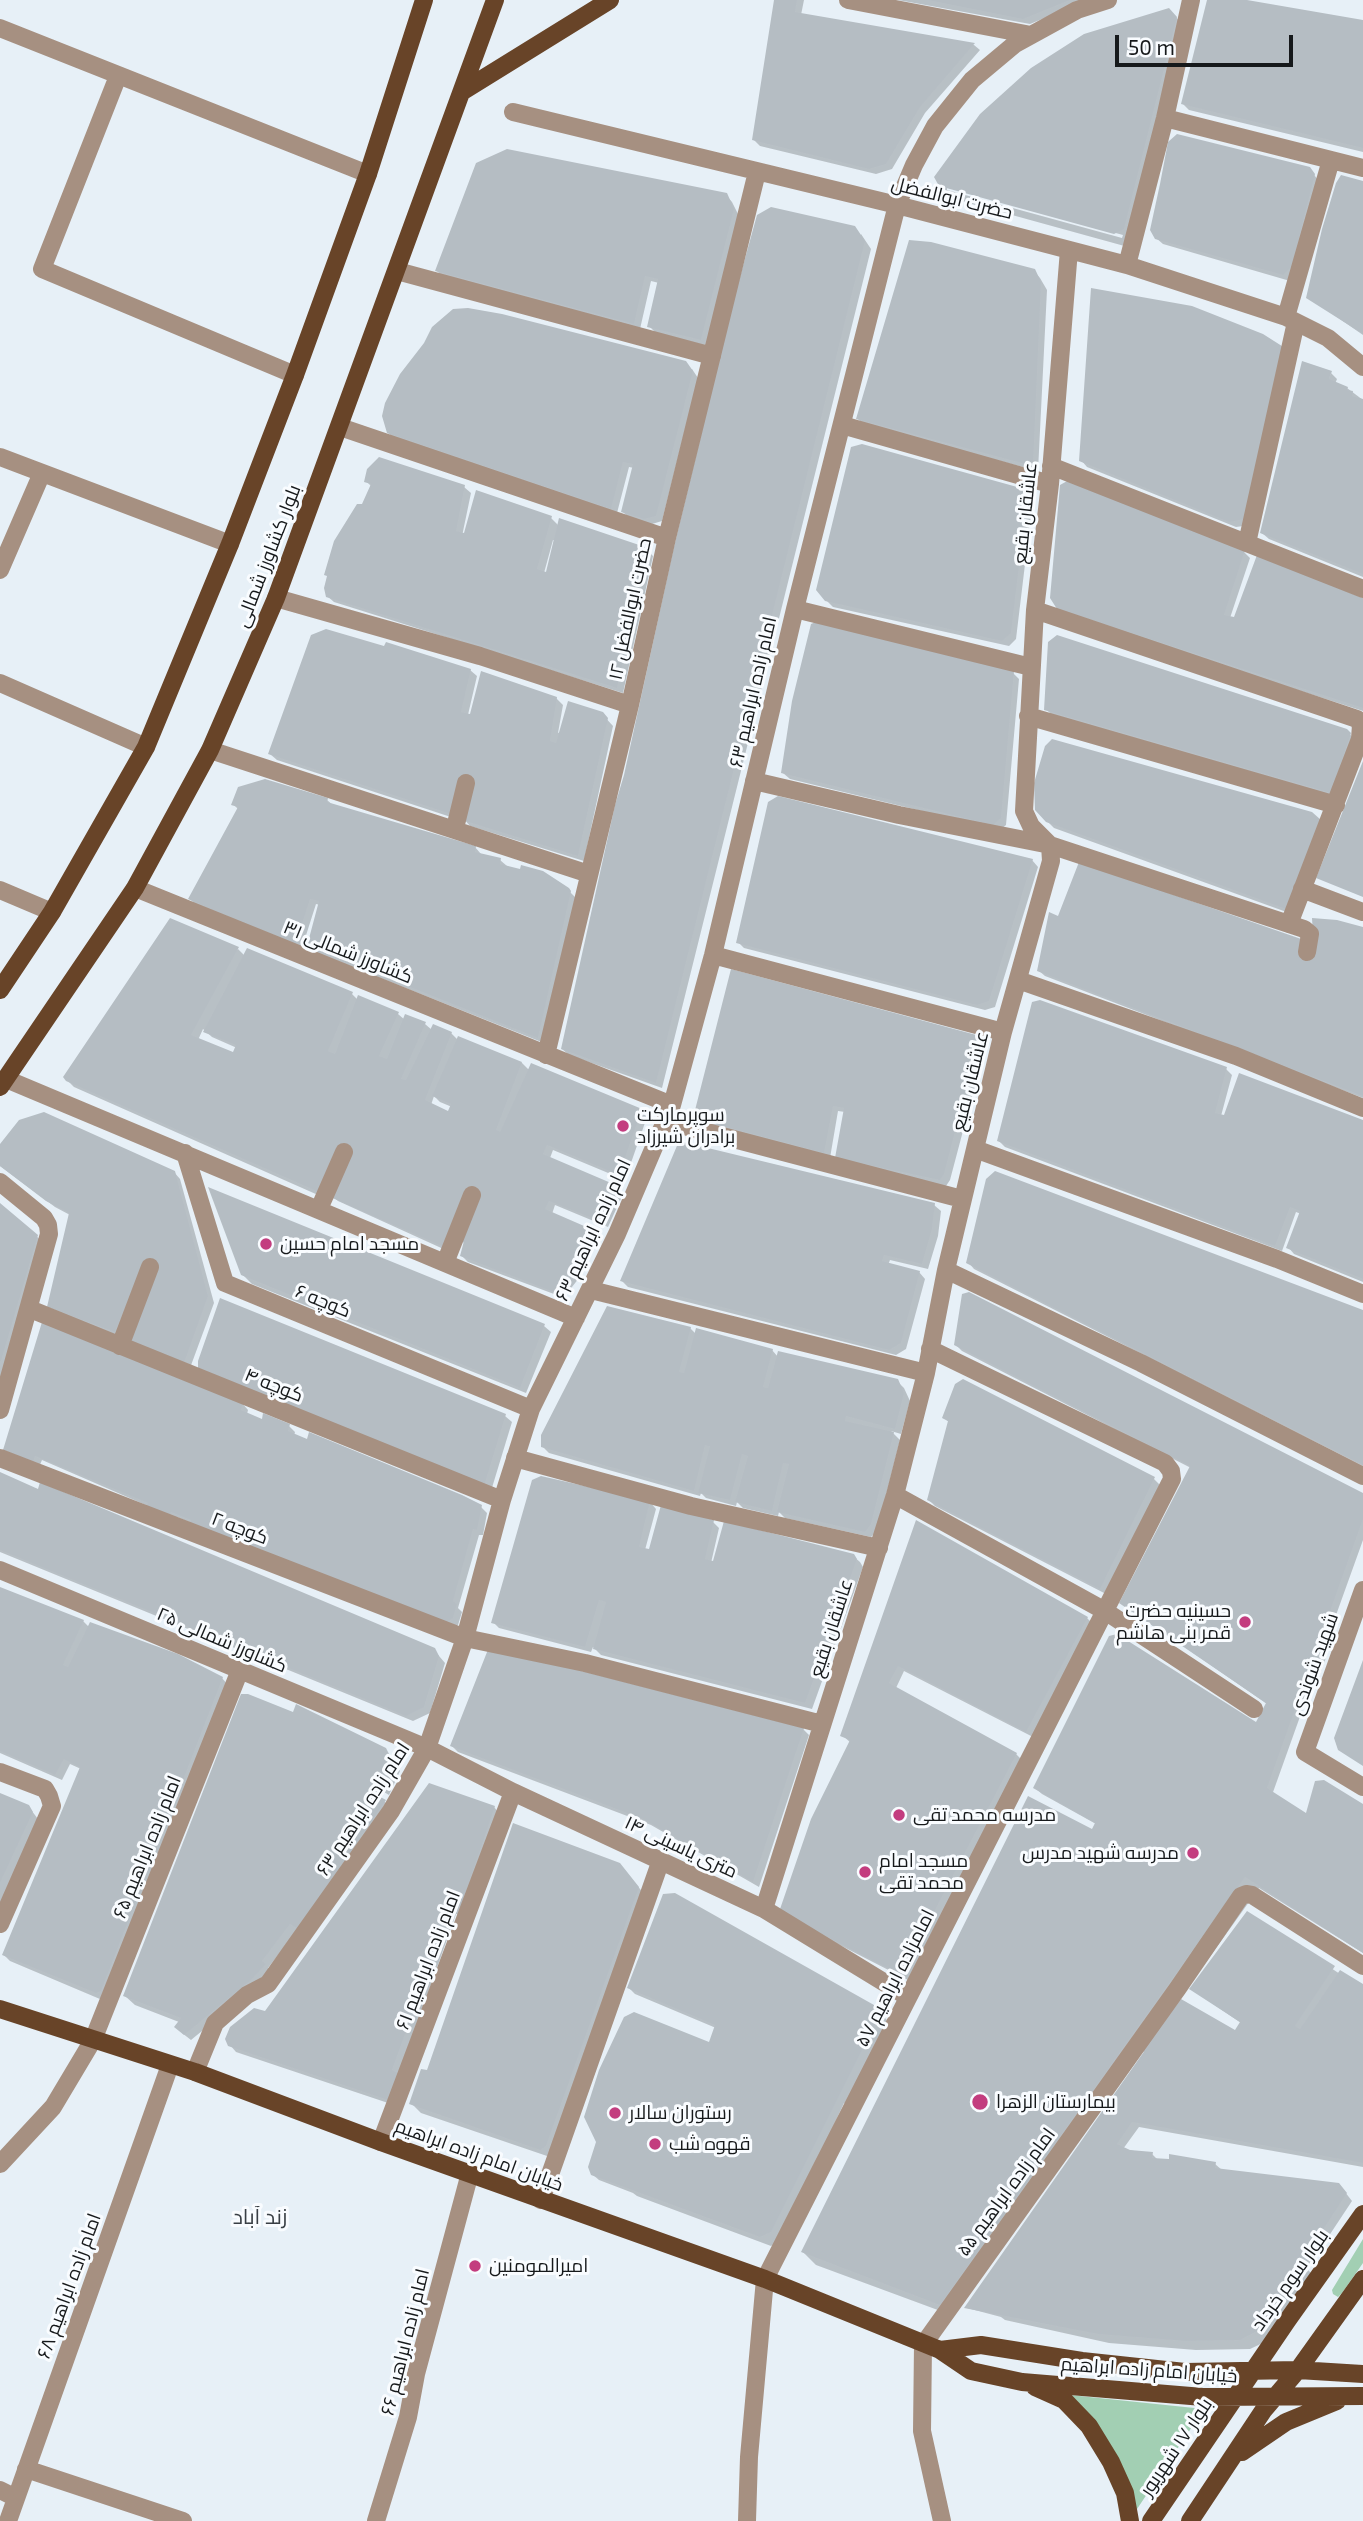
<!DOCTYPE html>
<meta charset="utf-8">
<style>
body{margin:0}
#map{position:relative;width:1363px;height:2521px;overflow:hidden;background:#e7f0f7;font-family:"Exo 2",sans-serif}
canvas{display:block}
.scale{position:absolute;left:1115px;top:35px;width:178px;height:32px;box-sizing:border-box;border:4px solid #16191b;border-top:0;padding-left:9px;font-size:21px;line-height:24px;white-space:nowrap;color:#16191b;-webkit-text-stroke:5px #f9fcff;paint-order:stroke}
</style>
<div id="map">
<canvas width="1363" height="2521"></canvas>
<div class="scale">50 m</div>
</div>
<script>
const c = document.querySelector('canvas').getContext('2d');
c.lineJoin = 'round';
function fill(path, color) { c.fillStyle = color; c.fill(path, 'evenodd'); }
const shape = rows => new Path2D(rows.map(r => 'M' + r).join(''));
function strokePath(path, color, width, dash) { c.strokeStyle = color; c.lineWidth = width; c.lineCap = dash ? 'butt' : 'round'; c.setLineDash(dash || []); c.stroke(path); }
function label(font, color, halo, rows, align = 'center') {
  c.font = font + ' "Exo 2",Cairo,sans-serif'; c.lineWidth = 6; c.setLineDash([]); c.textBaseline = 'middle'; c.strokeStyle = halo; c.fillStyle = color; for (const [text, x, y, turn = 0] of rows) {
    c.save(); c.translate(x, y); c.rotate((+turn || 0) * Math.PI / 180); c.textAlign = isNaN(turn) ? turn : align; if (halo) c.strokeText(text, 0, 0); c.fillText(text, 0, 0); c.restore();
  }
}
const green = shape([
 [1363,2239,1363,2263,1342,2293,1338,2297,1333,2294,1332,2290],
 [1070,2395,1204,2409,1135,2512]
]);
const shadow = shape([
 [775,0,804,0,801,15,974,45,980,50,925,113,892,169,876,174,760,146,753,139],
 [898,0,1088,0,1030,24],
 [1208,0,1237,0,1363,22,1363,152,1189,110,1183,104],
 [1169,10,1189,31,1128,247,954,199,941,185],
 [947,187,1123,235,1122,238,947,190],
 [1309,169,1320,182,1290,281,1163,244,1156,238],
 [1363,182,1363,335,1308,297],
 [726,195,732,202,739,216,707,346,655,332,649,326,659,283,651,281,640,329,443,277,437,271],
 [861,234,871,249,662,1088,569,1055,562,1049],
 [1034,271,1040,278,1047,290,1038,471,864,425,858,419],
 [1290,356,1251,525,1236,527,1087,467,1081,460],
 [692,369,698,378,662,521,652,524,629,518,623,512,634,468,629,467,617,513,395,439,388,433],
 [1331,373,1337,379,1335,384,1347,388,1363,400,1363,577,1269,539,1262,533],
 [366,481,464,487,471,493,461,541,551,518,559,526,647,550,653,556,623,693,334,602,327,596,372,487],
 [553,540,556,541,548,574,544,573],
 [1027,492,1033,498,1016,639,1009,646,833,607,826,600],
 [1244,552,1250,558,1230,618,1363,599,1363,711,1065,615],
 [470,670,477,676,467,719,556,698,563,705,558,733,602,714,613,726,584,861,470,826,464,819,460,820,277,760,270,754],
 [1013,673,1019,679,1006,825,1000,830,790,779,783,773],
 [1046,709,1346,730,1356,741,1337,798,1052,715],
 [327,800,334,806,475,847,481,854,500,860,507,866,570,892,577,899,544,1043,315,952,309,945,320,905,316,904,301,951,196,905,190,899,239,810,233,804],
 [1036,810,1311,813,1292,914,1054,828],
 [1032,860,1038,867,995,1007,985,1010,744,948,738,942],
 [1058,918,1308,960,1363,930,1363,1098,1045,976,1038,970],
 [238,949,245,956,352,994,358,1000,398,1014,405,1020,425,1024,432,1030,451,1033,458,1040,522,1063,530,1071,641,1111,647,1117,625,1180,553,1150,550,1158,617,1188,623,1194,608,1227,555,1205,552,1214,590,1230,597,1236,579,1278,565,1296,562,1297,468,1262,462,1256,465,1244,460,1239,450,1252,338,1201,329,1193,327,1199,74,1087,67,1080],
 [203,1029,212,1037,237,1048,234,1055,198,1040],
 [434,1096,440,1102,452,1107,449,1113,431,1105],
 [732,971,979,1038,986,1044,950,1180,946,1186,843,1164,845,1112,838,1111,830,1158,701,1124,694,1118],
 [1226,1069,1232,1075,1221,1116,1363,1122,1363,1282,1294,1254,1288,1247,1301,1214,1296,1212,1282,1251,1005,1147,999,1141],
 [0,1147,174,1172,180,1179,214,1303,190,1368,121,1337,55,1313,70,1215,55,1207,0,1166],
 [211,1190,544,1326,551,1332,526,1393,252,1284,242,1274],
 [0,1205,43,1242,0,1390],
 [934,1205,941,1211,938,1236,928,1269,890,1260,888,1265,919,1272,925,1279,906,1349,896,1355,628,1287,622,1281],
 [968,1262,1363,1312,1363,1466,974,1269],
 [690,1328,696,1334,772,1350,778,1357,897,1381,904,1388,910,1401,901,1434,891,1431,900,1440,877,1531,871,1537,785,1518,779,1512,778,1516,743,1508,737,1502,736,1506,706,1498,701,1493,700,1496,549,1453,543,1447],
 [956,1345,1363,1495,1363,1540,1326,1643,1320,1640,1329,1649,1316,1686,1312,1683,1272,1795,1313,1819,1363,1806,1363,1953,1259,1888,1179,2000,1236,2032,1241,2023,1191,1989,1248,1913,1340,1974,1363,1986,1363,2167,1139,2127,1123,2149,1152,2154,1158,2160,1215,2164,1222,2170,1345,2192,1352,2201,1307,2269,1311,2273,1267,2341,1250,2349,1196,2350,1109,2343,1005,2320,1001,2317,967,2308,1145,2053,1143,2051,954,2316,816,2265,803,2252,1096,1824,1042,1794,1035,1788,1256,1724,1267,1704,1121,1603,1191,1468,962,1351],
 [200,1368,505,1416,512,1422,491,1491],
 [963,1381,1154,1479,1160,1485,1106,1594,935,1506,929,1500,950,1423,944,1418],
 [242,1403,248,1410,247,1414,263,1422,289,1426,295,1432,294,1436,481,1507,487,1513,483,1535,479,1535,458,1608,462,1612,458,1625,450,1630,177,1517,175,1524,148,1506,42,1460,39,1467,11,1456],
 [0,1474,434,1650,445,1663,430,1713,413,1721,0,1552],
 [650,1502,656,1509,645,1550,650,1551,713,1522,719,1528,711,1563,853,1556,860,1562,863,1567,812,1709,601,1655,593,1647,591,1652,499,1628,493,1622],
 [917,1522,1087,1618,1093,1624,1033,1737,904,1671,896,1688,1016,1754,1022,1760,908,1980,787,1918,851,1743,842,1735],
 [0,1588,83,1621,89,1627,222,1678,228,1685,107,2002,10,1961,4,1955,81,1769,70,1764,62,1780,0,1753],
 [803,1729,809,1735,759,1887,651,1825,458,1752,452,1746],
 [385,1750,392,1757,400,1771,389,1795,384,1792,381,1799,391,1807,268,1968,271,1971,258,1985,191,2040,182,2033,179,2022,135,2005,125,1996],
 [0,1795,28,1806,38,1819,0,1913],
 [494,1807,500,1814,466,1916,456,1914,399,2075,394,2105,236,2052,230,2045],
 [626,1872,645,1895,552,2152,547,2156,421,2113,411,2103,434,2075],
 [629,1988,873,2006,887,2020,888,2035,853,2106,844,2103,831,2131,834,2134,781,2241,771,2246,637,2196,633,2193,599,2180,592,2174,710,2044,716,2028,635,1994]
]);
const building = shape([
 [774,0,797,0,795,12,975,43,920,107,886,164,869,169,752,140],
 [928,0,1070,0,1023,19],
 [1207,0,1247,0,1363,20,1363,148,1181,104],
 [1169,8,1177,17,1124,229,1114,234,939,186,934,177,980,114,1031,68,1084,34],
 [1177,134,1310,167,1315,174,1292,266,1283,275,1155,239,1150,230,1160,184,1168,142],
 [507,149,727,193,734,209,701,340,647,327,658,279,645,276,634,324,435,271,476,163],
 [1341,175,1363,181,1363,334,1306,298,1322,229,1336,183],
 [771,207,855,226,865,241,656,1083,561,1049,615,805,624,775,673,551,733,302,757,215],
 [909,240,931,242,1035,269,1041,282,1033,466,856,419],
 [1091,288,1192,306,1263,334,1285,348,1245,519,1229,522,1079,461],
 [468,308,502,314,686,361,693,371,656,516,644,519,621,512,633,464,623,462,611,509,387,433,382,416,385,403,400,374,424,343,432,327,453,309],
 [1302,361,1332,371,1329,379,1348,387,1347,390,1353,391,1352,396,1363,399,1363,574,1260,533],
 [862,444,1028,490,1011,633,1002,641,825,601,816,590,851,447],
 [379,457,465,485,456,531,464,533,476,490,552,516,537,569,546,572,559,518,648,548,617,688,326,597,324,588,327,576,324,575,334,541,357,504,362,504,371,484,364,482,367,469],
 [1069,480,1245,550,1224,615,1234,617,1257,555,1363,598,1363,708,1057,609,1050,598,1060,485],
 [818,621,1014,671,1001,818,993,825,781,773,792,701,811,624],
 [326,629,384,646,386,642,471,669,461,712,465,713,470,714,481,671,557,697,550,741,556,743,568,701,603,712,608,718,578,856,462,820,454,815,268,754,311,635],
 [1057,635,1347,729,1351,733,1331,793,1044,710,1048,642],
 [1052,739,1312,812,1321,820,1286,909,1046,822,1035,810,1034,783,1045,746],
 [1363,761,1363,897,1316,878],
 [265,779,328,798,327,802,476,846,475,852,501,858,500,864,520,869,521,865,543,871,569,888,571,891,538,1038,307,946,319,901,310,899,295,946,188,899,238,807,231,805,238,787],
 [778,796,1033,859,989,1001,977,1005,736,943,768,802],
 [1079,862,1307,941,1314,952,1312,918,1337,920,1363,927,1363,1096,1037,971,1049,912,1058,916],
 [170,918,239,947,191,1035,233,1052,236,1045,203,1032,247,948,353,992,328,1051,335,1054,358,995,399,1012,379,1056,387,1059,405,1014,426,1022,401,1079,406,1080,433,1024,452,1032,425,1100,448,1111,451,1104,432,1096,458,1036,522,1062,496,1130,499,1131,500,1132,531,1063,642,1109,619,1175,547,1145,543,1154,618,1186,602,1222,549,1201,545,1209,591,1229,574,1271,559,1291,554,1292,460,1256,464,1241,458,1239,444,1247,66,1081,63,1077],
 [731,969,980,1036,944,1174,940,1180,835,1158,844,1108,833,1106,824,1153,693,1118],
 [1040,1000,1227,1067,1215,1113,1224,1115,1239,1073,1363,1120,1363,1279,1286,1248,1300,1211,1290,1207,1275,1246,997,1141,1032,1002],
 [44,1112,175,1171,208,1296,184,1363,130,1341,157,1265,146,1259,115,1332,47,1307,69,1213,46,1201,0,1166,0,1144,19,1120],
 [679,1141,935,1203,932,1229,922,1264,884,1255,882,1261,920,1271,901,1343,889,1350,620,1281],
 [995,1171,1363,1310,1363,1465,966,1263,986,1179],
 [208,1187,545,1324,520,1388,241,1275],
 [0,1203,38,1235,1,1361,0,1361],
 [969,1292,1363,1493,1363,1519,1267,1788,1306,1813,1315,1781,1324,1780,1363,1804,1363,1953,1245,1877,940,2305,801,2252,1028,1796,1092,1829,1095,1823,1033,1788,1109,1636,1117,1634,1256,1722,1266,1703,1119,1603,1190,1466,954,1345,962,1294],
 [220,1298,506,1414,484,1486,198,1369,198,1361],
 [607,1306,691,1327,679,1372,684,1373,696,1328,773,1349,763,1387,765,1388,768,1388,778,1351,898,1379,904,1393,895,1429,846,1416,845,1421,894,1432,871,1524,865,1532,777,1512,789,1464,783,1463,772,1511,735,1502,748,1456,742,1454,730,1500,698,1493,710,1446,708,1446,705,1445,694,1491,541,1447,541,1435],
 [42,1322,243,1402,241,1410,262,1419,263,1413,290,1424,288,1431,307,1439,309,1432,462,1495,482,1505,477,1530,473,1529,453,1601,457,1604,453,1618,443,1625,245,1543,244,1549,188,1528,191,1520,171,1512,169,1520,145,1510,148,1503,35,1456,33,1462,3,1450],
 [963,1379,1155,1477,1100,1589,927,1500,948,1421,942,1418,955,1384],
 [0,1472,38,1489,40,1482,435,1648,439,1656,424,1707,406,1716,0,1550],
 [541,1476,650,1501,639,1547,649,1549,661,1505,714,1520,705,1559,713,1561,724,1521,854,1554,857,1559,805,1703,593,1649,606,1602,599,1600,585,1647,491,1623,532,1480],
 [916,1520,1088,1617,1026,1732,898,1666,889,1683,1017,1753,901,1975,779,1912,811,1819,850,1740,840,1736],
 [0,1587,84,1620,63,1665,68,1667,90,1622,178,1654,223,1677,101,1991,96,1993,2,1955,80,1767,64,1759,55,1775,0,1751],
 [489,1647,804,1728,753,1882,643,1819,450,1746],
 [1363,1660,1363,1766,1338,1750,1334,1738],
 [241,1694,248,1694,293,1712,296,1704,386,1748,394,1764,383,1790,378,1787,375,1794,386,1800,298,1929,290,1924,262,1961,266,1964,252,1979,184,2035,174,2027,181,2018,123,1996],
 [429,1783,495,1806,460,1910,450,1909,392,2070,398,2073,388,2100,228,2046,225,2039,230,2027,254,2008,265,2011],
 [0,1793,29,1805,33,1812,0,1883],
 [513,1823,620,1863,639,1887,546,2146,540,2150,409,2104,421,2069,427,2070],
 [675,1893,874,2005,876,2022,771,2232,760,2237,591,2175,588,2167,596,2142,584,2117,599,2070,624,2017,634,2012,709,2042,715,2025,627,1988,663,1894],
 [1247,1911,1335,1966,1295,2026,1300,2029,1340,1970,1363,1984,1363,2163,1132,2122,1117,2144,1130,2150,1153,2152,1152,2158,1169,2159,1169,2154,1216,2162,1215,2168,1339,2183,1347,2193,1257,2331,1240,2340,1186,2341,1098,2334,964,2308,1181,1999,1235,2030,1240,2022,1189,1989]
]);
const minor = shape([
 [848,0,1031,35],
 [0,28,368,174],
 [118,76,42,269,295,375],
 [513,112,897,205,1127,265,1286,317,1328,338,1363,367],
 [1165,118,1363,168],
 [1127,265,1165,118,1191,0],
 [397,271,712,356],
 [1286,317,1331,160],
 [842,425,1050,484],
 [340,427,667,538],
 [0,457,230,544],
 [1051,466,1363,589],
 [1247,543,1296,322],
 [0,570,42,473],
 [276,598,480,656,630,705],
 [795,609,1031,667],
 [1035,610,1357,719,1361,725,1360,739,1289,924],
 [0,683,146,747],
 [1028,716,1336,805],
 [210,750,589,874],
 [754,781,899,815,1050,845,1304,929,1310,934,1307,952],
 [455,828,466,783],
 [135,888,672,1105],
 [1302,889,1363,912],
 [0,890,52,912],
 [713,955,1003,1032],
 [1018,980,1236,1056,1363,1108],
 [546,1055,630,705,667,538,757,172],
 [6,1079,576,1318],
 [665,1121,962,1199],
 [975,1149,1277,1259,1363,1294],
 [185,1153,225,1283,531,1409],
 [0,1182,44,1218,48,1225,49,1234,0,1410],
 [319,1209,344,1152],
 [445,1263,472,1195],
 [946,1270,1141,1363,1363,1476],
 [591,1290,926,1373],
 [30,1309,502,1500],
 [120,1346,150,1267],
 [0,1458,465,1638,585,1663,822,1724],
 [515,1458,691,1506,879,1548],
 [895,1495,1105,1611,1254,1709],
 [0,1570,427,1748,513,1792,764,1909,908,1997],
 [1363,1590,1305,1752,1363,1787],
 [0,1772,45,1789,49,1796,52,1806,0,1924],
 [764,1909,895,1495,926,1373,946,1270,1003,1032,1051,861,1050,845,1031,826,1024,811,1035,610,1050,484,1069,250],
 [195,2072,215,2023,247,1995,268,1984,391,1811,427,1748,465,1638,502,1500,531,1409,617,1234,672,1105,713,955,795,609,897,205,914,165,935,126,972,80,1015,44,1077,10,1108,0],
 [381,2142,513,1792],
 [0,2164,53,2107,93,2040,240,1670],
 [541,2200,661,1860],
 [26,2469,183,2521],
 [0,2490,16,2498],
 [8,2521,170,2065],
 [376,2521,408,2417,416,2374,470,2173],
 [747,2521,749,2457,765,2279,1172,1479,1171,1471,1165,1463,930,1349],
 [942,2521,922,2431,923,2345,1178,1988,1241,1896,1246,1894,1252,1895,1363,1966]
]);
const major = shape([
 [463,91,610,0],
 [0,990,52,912,146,747,230,544,295,375,368,174,424,0],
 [0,1087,135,888,210,750,276,598,495,0],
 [0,2009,195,2072,381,2142,765,2279,940,2350,971,2371,1022,2382,1203,2397,1363,2396],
 [940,2350,981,2345,1082,2361,1185,2372,1298,2370,1363,2374],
 [1035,2387,1064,2400,1089,2426,1111,2462,1125,2493,1130,2521],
 [1242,2452,1286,2422,1337,2401],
 [1151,2521,1287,2321,1363,2214],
 [1190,2521,1263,2411,1298,2370,1363,2279]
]);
const markers = [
 [623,1126,7,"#c33d7f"],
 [266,1244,7,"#c33d7f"],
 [1245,1622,7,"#c33d7f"],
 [899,1815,7,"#c33d7f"],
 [1193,1853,7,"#c33d7f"],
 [865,1872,7,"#c33d7f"],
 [980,2102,9,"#c33d7f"],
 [615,2113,7,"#c33d7f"],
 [655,2144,7,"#c33d7f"],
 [475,2266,7,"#c33d7f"]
];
const streetNames = [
 ["حضرت ابوالفضل",952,198,14],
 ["عاشقان بقیع",1025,513,-84],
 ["بلوار کشاورز شمالی",268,556,-69],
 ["حضرت ابوالفضل ۱۲",630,609,-78],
 ["امام زاده ابراهیم ۶۳",753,692,-77],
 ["کشاورز شمالی ۳۱",348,952,22],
 ["عاشقان بقیع",970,1081,-76],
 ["امام زاده ابراهیم ۶۳",593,1230,-65],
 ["کوچه ۶",323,1301,22],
 ["کوچه ۴",274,1385,22],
 ["کوچه ۲",240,1528,21],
 ["عاشقان بقیع",831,1628,-72],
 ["کشاورز شمالی ۲۵",222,1640,23],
 ["شهید شوندی",1314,1664,-70],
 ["امام زاده ابراهیم ۶۳",363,1809,-57],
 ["امام زاده ابراهیم ۶۵",147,1847,-68],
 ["۱۴ متری یاسینی",681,1847,25],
 ["امام زاده ابراهیم ۶۱",428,1960,-69],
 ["امامزاده ابراهیم ۵۷",895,1978,-63],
 ["خیابان امام زاده ابراهیم",479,2155,20],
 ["امام زاده ابراهیم ۵۵",1006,2192,-54],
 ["بلوار سوم خرداد",1290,2280,-55],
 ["امام زاده ابراهیم ۶۸",69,2286,-70],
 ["امام زاده ابراهیم ۶۶",405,2342,-76],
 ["خیابان امام زاده ابراهیم",1149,2370,4],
 ["بلوار ۱۷ شهریور",1176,2447,-56]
];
const poiNames = [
 ["سوپرمارکت",637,1115],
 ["برادران شیرزاد",637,1137],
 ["مسجد امام حسین",280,1244],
 ["حسینیه حضرت",1231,1611,"right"],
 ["قمر بنی هاشم",1231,1633,"right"],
 ["مدرسه محمد تقی",913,1815],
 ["مدرسه شهید مدرس",1179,1853,"right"],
 ["مسجد امام",879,1861],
 ["محمد تقی",879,1883],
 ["بیمارستان الزهرا",996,2102],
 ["رستوران سالار",629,2113],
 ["قهوه شب",669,2144],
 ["امیرالمومنین",489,2266]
];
const neighbourhoodNames = [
 ["زند آباد",260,2217]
];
fill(green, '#a2cfb3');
fill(shadow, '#0003');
fill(building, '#b5bdc3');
strokePath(minor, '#a69081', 18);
strokePath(major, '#684428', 18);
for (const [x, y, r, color] of markers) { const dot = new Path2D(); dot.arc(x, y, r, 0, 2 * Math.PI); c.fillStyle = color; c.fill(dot); strokePath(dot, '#f9fcff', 2.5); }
label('19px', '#16191b', '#f9fcff', streetNames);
label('19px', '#16191b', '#f9fcff', poiNames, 'left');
label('21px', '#393f45', '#f9fcff', neighbourhoodNames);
</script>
